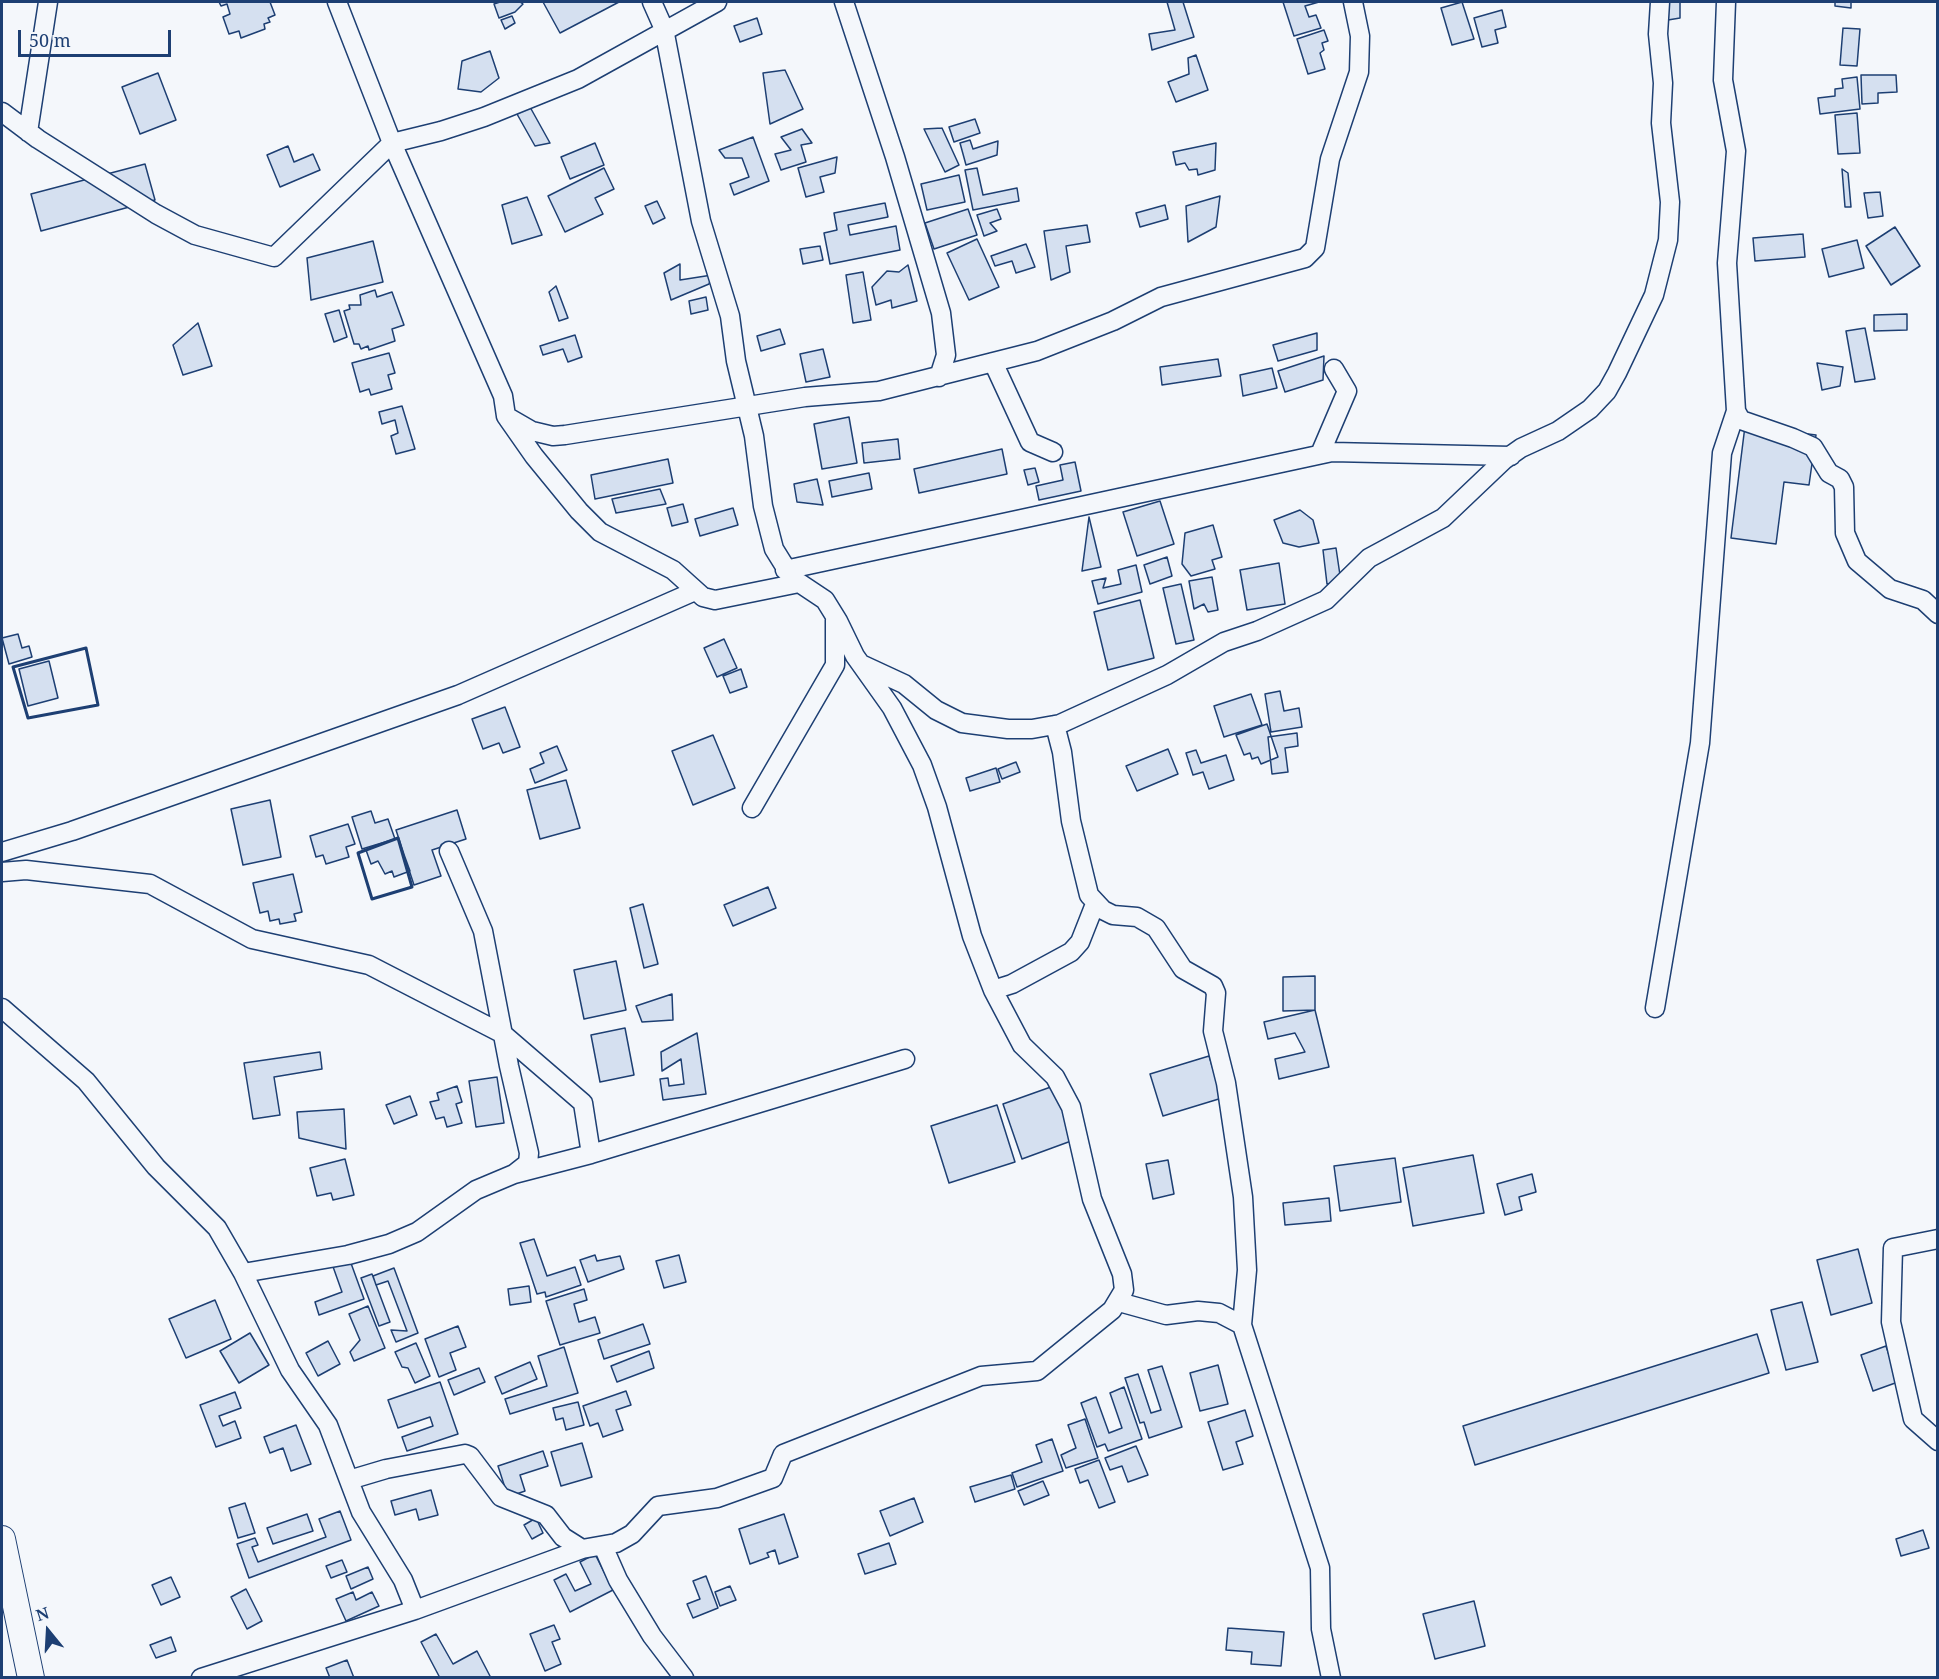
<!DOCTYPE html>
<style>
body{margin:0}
#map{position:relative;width:1939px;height:1679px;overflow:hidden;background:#f4f7fb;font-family:"Noto Serif",serif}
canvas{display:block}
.frame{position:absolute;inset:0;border:3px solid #1d3f73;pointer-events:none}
.north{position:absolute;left:18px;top:1601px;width:60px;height:60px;-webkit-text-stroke:4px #f4f7fb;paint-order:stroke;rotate:342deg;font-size:16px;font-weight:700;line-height:24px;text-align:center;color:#1d3f73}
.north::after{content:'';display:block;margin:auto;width:21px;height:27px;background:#1d3f73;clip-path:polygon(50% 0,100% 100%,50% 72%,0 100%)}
.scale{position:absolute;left:18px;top:30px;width:153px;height:27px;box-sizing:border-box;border:3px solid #1d3f73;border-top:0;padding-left:8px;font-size:18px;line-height:21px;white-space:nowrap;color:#1d3f73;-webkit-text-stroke:4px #f4f7fb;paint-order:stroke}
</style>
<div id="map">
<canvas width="1939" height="1679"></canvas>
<div class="frame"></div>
<div class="north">N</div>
<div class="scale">50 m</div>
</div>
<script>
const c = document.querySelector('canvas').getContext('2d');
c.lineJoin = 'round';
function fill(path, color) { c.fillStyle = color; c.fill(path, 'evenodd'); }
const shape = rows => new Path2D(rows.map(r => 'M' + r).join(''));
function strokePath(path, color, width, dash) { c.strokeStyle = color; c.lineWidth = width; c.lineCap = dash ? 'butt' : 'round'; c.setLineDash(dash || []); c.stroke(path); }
const building = shape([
 [219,2,270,2,275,15,268,18,270,22,264,24,265,29,241,38,239,31,229,34,223,17,230,14,227,4,221,6,219,2],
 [500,2,520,2,523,4,515,12,499,18,494,4,500,2],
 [543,2,619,2,560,33,543,2],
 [1167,2,1183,2,1194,37,1152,50,1149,34,1175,30,1167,2],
 [1283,2,1319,2,1305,6,1309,17,1316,15,1321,28,1294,36,1283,2],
 [1462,2,1474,39,1452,45,1441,8,1462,2],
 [1664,2,1680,2,1680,18,1668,20,1664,2],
 [1835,2,1851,2,1851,8,1835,6,1835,2],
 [1502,10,1506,27,1495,30,1498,43,1482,47,1474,18,1502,10],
 [512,16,515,23,505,29,501,20,512,16],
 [757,18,762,34,740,42,734,26,757,18],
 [1843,28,1860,29,1857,66,1840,65,1843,28],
 [1324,30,1328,41,1322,43,1324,50,1320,53,1325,69,1308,74,1297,39,1324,30],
 [490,51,499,78,481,92,458,89,462,61,490,51],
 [1196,55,1208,90,1176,102,1168,82,1189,74,1188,58,1196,55],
 [785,70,803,109,770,124,763,73,785,70],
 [158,73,176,120,140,134,122,87,158,73],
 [1861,75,1896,75,1897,92,1878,93,1878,103,1862,104,1861,75],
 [1857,77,1860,109,1820,114,1818,98,1835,96,1835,89,1843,88,1842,79,1857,77],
 [530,107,550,143,535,146,517,114,530,107],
 [1857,113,1860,153,1838,154,1835,115,1857,113],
 [975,119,980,133,954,142,949,127,975,119],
 [942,128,959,165,945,172,924,129,942,128],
 [802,129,812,143,801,145,806,162,781,170,775,154,791,150,781,137,802,129],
 [753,137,769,181,734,195,730,184,749,177,742,158,725,158,719,150,753,137],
 [970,140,973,149,998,141,997,155,966,165,960,143,970,140],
 [595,143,604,165,570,179,561,157,595,143],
 [1216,143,1215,170,1198,175,1197,169,1189,170,1185,163,1176,165,1173,152,1216,143],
 [288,146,294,162,313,154,320,170,280,187,267,155,288,146],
 [837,157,835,173,820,177,824,192,806,197,798,168,837,157],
 [145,164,155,200,41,231,31,194,145,164],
 [604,168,614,189,595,198,603,214,565,232,548,196,604,168],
 [977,168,983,195,1017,188,1019,201,973,210,965,170,977,168],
 [1842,169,1848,173,1851,207,1845,207,1842,169],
 [959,175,965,202,927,210,921,184,959,175],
 [1880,192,1883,216,1868,218,1864,193,1880,192],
 [1220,196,1216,227,1188,242,1186,206,1220,196],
 [527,197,542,235,512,244,502,205,527,197],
 [657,201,665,218,653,224,645,206,657,201],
 [885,203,888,217,848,225,850,235,896,226,900,250,830,264,824,233,837,230,834,213,885,203],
 [1165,205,1168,219,1140,227,1136,213,1165,205],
 [968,209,977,235,934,249,925,223,968,209],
 [997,209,1001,219,990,223,997,231,984,236,977,215,997,209],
 [1087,225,1090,242,1066,246,1070,272,1051,280,1044,231,1087,225],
 [1895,227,1920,266,1891,285,1866,246,1895,227],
 [1803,234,1805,257,1755,261,1753,238,1803,234],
 [977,239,999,287,969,300,947,253,977,239],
 [1857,240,1864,268,1829,277,1822,249,1857,240],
 [373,241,383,282,311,300,307,258,373,241],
 [1026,244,1035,267,1016,273,1012,261,995,266,991,256,1026,244],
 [820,246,823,260,803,264,800,249,820,246],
 [680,264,680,280,712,275,709,284,671,300,664,273,680,264],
 [908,265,917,301,892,308,891,300,876,305,872,287,887,271,899,272,908,265],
 [863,272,871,320,853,323,846,275,863,272],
 [556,286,568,318,559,321,549,292,556,286],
 [375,290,377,297,392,292,404,325,392,329,395,341,369,350,368,346,361,349,359,344,354,344,344,311,350,309,349,305,361,305,360,295,375,290],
 [706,297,708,310,691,314,689,301,706,297],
 [339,310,347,337,334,342,325,314,339,310],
 [1907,314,1907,330,1874,331,1874,315,1907,314],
 [198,323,212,366,183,375,173,345,198,323],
 [1865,328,1875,379,1855,382,1846,331,1865,328],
 [780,329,785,344,761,351,757,336,780,329],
 [1317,333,1317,350,1278,361,1273,345,1317,333],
 [575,335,582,357,568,362,563,349,543,355,540,346,575,335],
 [823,349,830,377,806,382,800,354,823,349],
 [389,353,395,373,388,375,392,389,371,395,369,389,360,392,352,363,389,353],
 [1324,356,1323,380,1285,392,1278,371,1324,356],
 [1218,359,1221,376,1162,385,1160,367,1218,359],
 [1817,363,1843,367,1840,386,1822,390,1817,363],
 [1272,368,1277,388,1243,396,1240,375,1272,368],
 [402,406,415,449,396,454,391,436,398,433,395,420,382,424,379,412,402,406],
 [849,417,857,463,822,469,814,424,849,417],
 [1745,426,1816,435,1809,485,1784,482,1776,544,1731,538,1745,426],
 [898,439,900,459,864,463,862,443,898,439],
 [1002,449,1007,474,919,493,914,469,1002,449],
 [668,459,673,483,595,499,591,475,668,459],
 [1075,462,1081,491,1039,500,1036,486,1063,480,1060,465,1075,462],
 [1035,468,1039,482,1028,485,1024,470,1035,468],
 [869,473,872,489,832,497,829,481,869,473],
 [817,479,823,505,797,502,794,484,817,479],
 [660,489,666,504,616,513,612,499,660,489],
 [1160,501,1174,544,1137,556,1123,512,1160,501],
 [683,504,688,522,672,526,667,508,683,504],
 [733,508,738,525,700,536,695,519,733,508],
 [1300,510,1313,520,1319,543,1299,547,1283,543,1274,520,1300,510],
 [1089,517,1101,567,1082,571,1089,517],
 [1213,525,1222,557,1212,560,1215,569,1191,576,1182,564,1185,533,1213,525],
 [1336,548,1341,582,1327,584,1323,550,1336,548],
 [1167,557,1172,576,1150,584,1144,565,1167,557],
 [1279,563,1285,604,1247,610,1240,570,1279,563],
 [1136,565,1142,592,1098,604,1092,581,1106,578,1103,588,1121,584,1118,570,1136,565],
 [1212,577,1218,610,1208,612,1204,604,1194,609,1189,581,1212,577],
 [1181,584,1194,640,1176,644,1163,588,1181,584],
 [1140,600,1154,658,1108,670,1094,612,1140,600],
 [18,634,22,648,29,646,32,657,9,664,2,638,18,634],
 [724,639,737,668,717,677,704,648,724,639],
 [49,661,58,698,28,706,19,669,49,661],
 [741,669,747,687,730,693,723,676,741,669],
 [1280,691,1284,711,1299,708,1302,727,1271,732,1265,694,1280,691],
 [1251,694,1262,725,1224,737,1214,706,1251,694],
 [505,707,520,747,503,753,499,743,483,749,472,719,505,707],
 [1267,724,1278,757,1261,764,1258,757,1252,759,1250,753,1244,755,1236,735,1267,724],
 [1297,733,1298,746,1285,748,1288,772,1272,774,1268,737,1297,733],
 [713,735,735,788,693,805,672,751,713,735],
 [557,746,567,770,535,783,530,769,544,763,540,753,557,746],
 [1168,749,1178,774,1137,791,1126,766,1168,749],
 [1196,750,1201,763,1226,755,1234,780,1209,789,1203,772,1193,775,1186,753,1196,750],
 [1016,762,1020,772,1002,779,998,769,1016,762],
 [996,768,1000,782,970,791,966,778,996,768],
 [566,780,580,828,540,839,527,790,566,780],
 [270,800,281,857,243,865,231,809,270,800],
 [457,810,466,839,432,850,441,876,414,885,396,830,457,810],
 [371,811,375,823,388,819,395,839,362,849,352,817,371,811],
 [348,824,355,844,346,847,349,857,326,864,323,855,316,857,310,836,348,824],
 [398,838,410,871,394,877,392,871,385,874,378,861,371,864,366,850,398,838],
 [293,874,302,912,294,914,296,921,280,924,279,919,270,921,268,911,260,913,253,883,293,874],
 [768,887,776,908,733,926,724,905,768,887],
 [643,904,658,964,644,968,630,908,643,904],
 [616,961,626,1010,584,1019,574,970,616,961],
 [1315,976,1315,1010,1283,1011,1283,977,1315,976],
 [672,994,673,1020,642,1022,636,1006,672,994],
 [1315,1010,1329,1067,1279,1079,1275,1059,1305,1052,1295,1033,1268,1039,1264,1022,1315,1010],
 [625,1028,634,1075,600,1082,591,1035,625,1028],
 [697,1033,706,1094,663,1100,660,1079,668,1078,669,1086,684,1084,681,1059,662,1071,661,1052,697,1033],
 [320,1052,322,1069,274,1077,280,1115,253,1119,244,1063,320,1052],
 [1209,1056,1222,1098,1163,1116,1150,1074,1209,1056],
 [497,1077,504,1123,476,1127,469,1081,497,1077],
 [1062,1083,1082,1137,1022,1159,1003,1104,1062,1083],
 [457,1086,462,1102,456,1104,462,1123,447,1127,444,1117,436,1119,430,1102,439,1100,437,1093,457,1086],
 [410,1096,417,1115,394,1124,386,1105,410,1096],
 [997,1105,1015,1162,949,1183,931,1126,997,1105],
 [344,1109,346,1149,299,1138,297,1112,344,1109],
 [1473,1155,1484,1213,1413,1226,1403,1168,1473,1155],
 [1395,1158,1401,1202,1340,1211,1334,1166,1395,1158],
 [345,1159,354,1195,333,1200,331,1193,317,1196,310,1168,345,1159],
 [1168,1160,1174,1194,1153,1199,1146,1164,1168,1160],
 [1532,1174,1536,1192,1519,1197,1522,1210,1505,1215,1497,1184,1532,1174],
 [1329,1198,1331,1221,1285,1225,1283,1203,1329,1198],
 [534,1239,547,1276,575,1267,581,1285,546,1297,545,1292,537,1294,520,1243,534,1239],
 [1858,1249,1872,1303,1831,1315,1817,1260,1858,1249],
 [348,1255,364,1299,319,1315,315,1302,342,1292,331,1261,348,1255],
 [595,1255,597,1261,620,1256,624,1269,588,1282,580,1260,595,1255],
 [679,1255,686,1282,664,1288,656,1261,679,1255],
 [394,1268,418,1333,396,1342,391,1330,407,1331,388,1281,376,1285,373,1276,394,1268],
 [372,1274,390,1322,379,1326,361,1278,372,1274],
 [529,1286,531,1302,510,1305,508,1289,529,1286],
 [584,1289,587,1300,574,1304,579,1322,595,1317,600,1333,560,1345,546,1301,584,1289],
 [215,1300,231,1339,186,1358,169,1319,215,1300],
 [1802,1302,1818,1362,1786,1370,1771,1310,1802,1302],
 [368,1306,385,1348,354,1361,350,1352,360,1340,349,1314,368,1306],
 [643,1324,650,1344,604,1359,598,1340,643,1324],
 [458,1326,466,1347,450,1353,456,1370,439,1377,425,1339,458,1326],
 [250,1333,269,1365,239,1383,220,1351,250,1333],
 [1757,1334,1769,1373,1475,1465,1463,1426,1757,1334],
 [328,1341,340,1364,318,1376,306,1353,328,1341],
 [416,1343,430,1376,415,1383,408,1368,402,1367,395,1352,416,1343],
 [1886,1346,1898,1382,1873,1391,1861,1355,1886,1346],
 [564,1347,578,1393,510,1414,505,1399,547,1386,538,1356,564,1347],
 [649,1351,654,1368,617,1382,611,1366,649,1351],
 [530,1362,537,1379,502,1394,495,1377,530,1362],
 [1218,1365,1228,1404,1200,1411,1190,1373,1218,1365],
 [1162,1366,1182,1427,1149,1438,1144,1422,1140,1423,1125,1378,1138,1374,1151,1413,1161,1410,1148,1370,1162,1366],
 [479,1368,485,1382,454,1395,448,1380,479,1368],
 [440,1382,458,1434,407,1451,402,1437,433,1426,430,1417,398,1428,388,1400,440,1382],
 [1124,1387,1142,1439,1108,1451,1105,1444,1097,1447,1081,1403,1096,1397,1109,1433,1122,1428,1110,1393,1124,1387],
 [626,1391,631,1405,616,1410,623,1430,603,1437,598,1423,590,1426,583,1406,626,1391],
 [235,1392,241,1408,219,1416,223,1426,235,1421,241,1438,216,1447,200,1405,235,1392],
 [578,1402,584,1425,566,1430,563,1418,556,1420,553,1408,578,1402],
 [1245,1410,1253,1436,1236,1442,1243,1464,1223,1470,1208,1422,1245,1410],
 [1085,1419,1098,1458,1066,1468,1061,1455,1076,1448,1068,1425,1085,1419],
 [296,1425,311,1464,291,1471,283,1448,270,1453,264,1437,296,1425],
 [1052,1439,1063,1471,1017,1487,1012,1473,1042,1462,1036,1445,1052,1439],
 [582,1443,592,1477,561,1486,551,1452,582,1443],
 [1136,1446,1148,1475,1128,1482,1122,1466,1110,1470,1105,1458,1136,1446],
 [543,1451,548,1466,520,1475,525,1491,508,1497,498,1466,543,1451],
 [1099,1460,1115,1502,1099,1508,1088,1480,1080,1483,1075,1469,1099,1460],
 [1011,1475,1015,1489,975,1502,970,1487,1011,1475],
 [1043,1481,1049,1495,1024,1505,1018,1491,1043,1481],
 [431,1490,438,1515,419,1520,416,1509,395,1515,391,1501,431,1490],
 [914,1498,923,1522,890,1536,880,1511,914,1498],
 [245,1503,255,1533,238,1538,229,1508,245,1503],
 [340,1511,351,1540,249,1578,237,1544,255,1538,258,1545,252,1547,258,1562,326,1537,319,1519,340,1511],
 [307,1514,313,1531,273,1544,267,1528,307,1514],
 [784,1514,798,1557,779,1564,775,1550,767,1553,769,1557,750,1564,739,1529,784,1514],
 [536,1518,543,1533,532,1539,524,1525,536,1518],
 [1923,1530,1929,1548,1901,1556,1896,1539,1923,1530],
 [889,1543,896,1564,865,1574,858,1554,889,1543],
 [595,1554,613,1590,570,1612,554,1580,566,1574,575,1591,591,1584,580,1562,595,1554],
 [342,1560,347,1572,331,1578,326,1566,342,1560],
 [368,1567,373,1579,351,1589,346,1576,368,1567],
 [706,1576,718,1608,693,1618,687,1604,700,1599,693,1581,706,1576],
 [171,1577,180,1597,161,1605,152,1585,171,1577],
 [730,1586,736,1600,720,1606,715,1592,730,1586],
 [246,1589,262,1621,247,1629,231,1597,246,1589],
 [353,1592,356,1600,372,1592,379,1606,346,1621,336,1599,353,1592],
 [1474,1601,1485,1646,1435,1659,1423,1614,1474,1601],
 [554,1625,560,1639,552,1642,561,1664,545,1671,530,1634,554,1625],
 [1228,1628,1284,1632,1281,1666,1251,1664,1252,1652,1226,1650,1228,1628],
 [436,1634,453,1664,477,1651,491,1678,440,1678,421,1642,436,1634],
 [171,1637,176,1651,156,1658,150,1645,171,1637],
 [347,1660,354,1678,330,1678,326,1668,347,1660]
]);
const street = shape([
 [337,2,392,143,503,396,506,416,534,456,579,511,600,532,673,570,703,597,715,600,799,583],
 [844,2,895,157,941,313,946,355,939,377],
 [1726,2,1723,80,1736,151,1727,263,1736,411,1741,420,1793,438,1813,447,1829,473,1840,479,1844,487,1845,533,1857,561,1890,589,1923,600,1938,614],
 [2,112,38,139,156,214,195,235,274,257,392,143,441,131,484,117,578,79,717,2],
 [28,132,48,2],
 [993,362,1030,442,1053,452],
 [506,416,532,431,553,436,565,435,805,397,879,391,1037,351,1113,321,1161,297,1305,258,1315,248,1330,159,1359,72,1360,36,1353,2],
 [1320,454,1347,391,1334,369],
 [785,570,1332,452,1511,456],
 [863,665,904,684,936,710,962,723,1008,729,1032,729,1060,724,1167,675,1224,642,1257,631,1326,600,1369,558,1443,518,1504,460,1521,448,1558,431,1590,409,1607,391,1617,373,1654,295,1668,240,1670,202,1661,123,1663,83,1658,34,1660,2],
 [1055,725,1062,752,1071,821,1089,895,1103,910,1113,915,1137,917,1156,928,1183,969,1213,986,1216,993,1213,1031,1226,1083,1243,1197,1247,1270,1242,1325],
 [752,808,835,665,835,620],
 [2,852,72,831,458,695,695,591],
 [2,872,26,870,150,884,252,939,369,965,503,1034,583,1103,591,1154,514,1174],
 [993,990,1012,984,1071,952,1080,942,1095,904],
 [2,1008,86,1081,156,1167,217,1228,243,1273,290,1370,328,1425,361,1512,403,1580,415,1610],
 [1655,1008,1700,743,1722,453,1736,411],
 [591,1154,905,1059],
 [1938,1239,1893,1248,1891,1322,1913,1419,1938,1441],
 [243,1273,348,1255,389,1244,417,1232,476,1190,514,1174,528,1163,529,1153,509,1066,483,931,449,851],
 [1119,1302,1166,1315,1198,1311,1219,1313,1242,1325,1320,1568,1321,1629,1331,1678],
 [349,1480,386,1469,465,1454,470,1456,501,1497,546,1515,563,1537,582,1549],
 [603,1546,618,1580,652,1636,684,1678],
 [201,1678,415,1610,582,1549,616,1543,632,1534,658,1506,717,1498,773,1478,783,1454,981,1376,1037,1371,1112,1310,1124,1290,1122,1274,1092,1199,1071,1107,1055,1077,1022,1045,993,990,972,936,937,807,922,765,892,708,855,656,838,621,825,600,792,578,774,549,763,506,754,436,736,361,730,316,701,221,664,29,652,2]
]);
const secondary = shape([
 [2,1539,31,1678]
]);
const wall = shape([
 [86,648,98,705,28,718,13,667,86,648],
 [398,838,412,887,372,899,358,853,398,838]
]);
fill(building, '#d5e0f0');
strokePath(building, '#1d3f73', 1.5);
strokePath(street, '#1d3f73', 21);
strokePath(secondary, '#1d3f73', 28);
strokePath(street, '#f4f7fb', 18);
strokePath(secondary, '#f4f7fb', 26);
strokePath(wall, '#1d3f73', 3);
</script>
